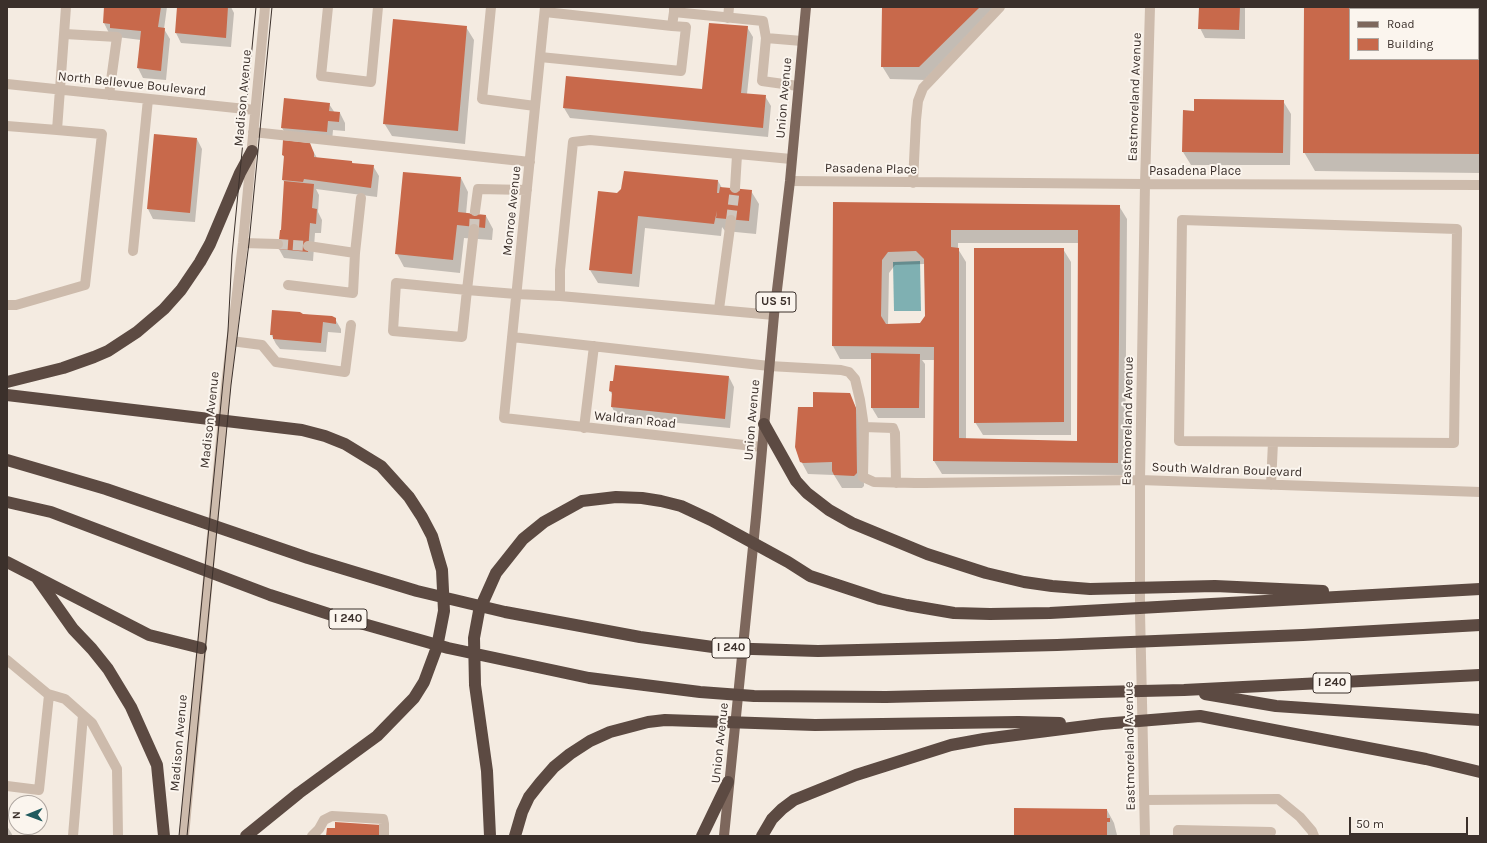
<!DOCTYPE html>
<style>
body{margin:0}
#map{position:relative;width:1487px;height:843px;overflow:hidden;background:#f4ebe1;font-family:Karla,sans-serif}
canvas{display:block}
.frame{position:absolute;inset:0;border:8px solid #3b302b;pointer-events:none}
.legend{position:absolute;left:1349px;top:8px;width:130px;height:52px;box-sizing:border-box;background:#fbf5ee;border:1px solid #aea6a0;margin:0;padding:5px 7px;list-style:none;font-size:12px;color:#3b302b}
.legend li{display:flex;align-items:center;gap:8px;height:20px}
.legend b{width:20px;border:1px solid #aea6a0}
.north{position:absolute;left:8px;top:795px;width:40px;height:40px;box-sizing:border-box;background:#fbf5ee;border:1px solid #aea6a0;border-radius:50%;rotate:269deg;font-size:11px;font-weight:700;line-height:16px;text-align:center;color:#3b302b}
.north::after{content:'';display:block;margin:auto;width:14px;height:18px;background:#1f5a5e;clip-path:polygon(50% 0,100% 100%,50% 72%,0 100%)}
.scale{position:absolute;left:1349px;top:817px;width:119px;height:18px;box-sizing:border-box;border:2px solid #3b302b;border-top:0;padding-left:5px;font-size:12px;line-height:14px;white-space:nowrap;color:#3b302b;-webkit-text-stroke:3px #fbf5ee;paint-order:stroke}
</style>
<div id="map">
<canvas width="1487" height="843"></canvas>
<div class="frame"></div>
<ul class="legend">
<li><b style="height:5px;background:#7d675c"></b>Road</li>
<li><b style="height:11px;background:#c8694b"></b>Building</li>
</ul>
<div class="north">N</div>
<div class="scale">50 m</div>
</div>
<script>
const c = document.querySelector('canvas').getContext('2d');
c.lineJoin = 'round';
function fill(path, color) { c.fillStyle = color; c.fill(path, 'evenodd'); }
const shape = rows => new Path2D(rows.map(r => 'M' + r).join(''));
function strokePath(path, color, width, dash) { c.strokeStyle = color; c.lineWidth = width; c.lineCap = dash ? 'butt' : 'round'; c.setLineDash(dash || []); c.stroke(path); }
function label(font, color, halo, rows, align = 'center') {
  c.font = font + ' Karla,sans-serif'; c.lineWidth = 4; c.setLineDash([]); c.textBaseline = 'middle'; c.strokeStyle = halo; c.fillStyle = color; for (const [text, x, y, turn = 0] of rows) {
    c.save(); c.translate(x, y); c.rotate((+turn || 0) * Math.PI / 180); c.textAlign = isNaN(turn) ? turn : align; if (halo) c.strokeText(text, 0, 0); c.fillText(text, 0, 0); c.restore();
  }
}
const water = shape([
 [920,261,921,311,894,311,893,262]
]);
const shadow = shape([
 [105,7,167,7,164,29,170,39,166,80,143,78,138,68,141,40,117,37,109,33,104,23],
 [178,7,231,7,234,13,231,47,181,43,176,33],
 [882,7,1000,7,926,80,890,79,882,66],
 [1200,7,1245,7,1245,39,1205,38,1200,28],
 [1305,7,1480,7,1480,173,1315,171,1304,152],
 [1350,9,1478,9,1478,59,1350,59],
 [466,27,474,40,465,144,392,136,384,123],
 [747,27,753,37,747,94,765,96,771,106,768,137,570,118,564,108,703,90],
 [1283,101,1291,114,1290,165,1191,165,1183,152,1195,112],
 [329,104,335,113,340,113,345,123,345,131,333,130,332,141,288,137,282,128],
 [197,139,202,149,195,222,153,219,148,209],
 [309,144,317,158,352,162,353,164,373,166,379,176,377,197,316,189,319,195,318,212,322,220,321,233,315,233,313,261,284,258,279,249,282,231,285,184,283,180,285,159,283,155],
 [461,178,468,192,466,214,486,216,493,229,492,240,464,238,460,273,404,267,397,254],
 [718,181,722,188,751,191,759,204,756,234,725,231,722,227,721,236,645,228,639,287,598,283,590,270,617,194],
 [834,203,1119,206,1127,219,1125,475,942,474,934,461,935,360,922,360,925,364,925,418,878,418,872,408,872,359,840,359,833,346],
 [958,243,1079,243,1078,442,966,439,966,262,958,249],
 [924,264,926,317,920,324,888,325,889,273,895,265],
 [1063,249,1071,262,1071,435,983,435,975,422],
 [303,314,335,319,341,329,341,333,328,332,326,352,280,349,276,344,271,334],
 [729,377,734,387,730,428,617,417,612,407,613,396,610,391],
 [849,394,863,422,864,486,862,488,842,488,834,475,808,474,801,461,814,408],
 [1107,810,1114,823,1117,835,1114,836,1015,836],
 [7,826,13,836,7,836]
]);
const building = shape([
 [104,7,161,7,158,27,165,28,161,71,137,68,141,31,110,28,110,24,103,23],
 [177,7,228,7,226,38,175,33],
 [882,7,980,7,919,67,881,67],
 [1199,7,1240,7,1239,30,1198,29],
 [1304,7,1480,7,1480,154,1303,153],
 [1350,9,1478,9,1478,59,1350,59],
 [393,19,467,26,458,131,383,124],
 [709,23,748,26,741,93,766,95,763,128,563,108,566,76,702,89],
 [284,98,330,103,329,111,340,112,339,122,328,121,327,132,281,128],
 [1194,99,1284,100,1283,153,1182,152,1183,110,1194,111],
 [154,134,197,138,190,213,147,209],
 [283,140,310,143,314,153,314,157,352,161,352,163,374,165,371,188,304,179,303,182,282,180,284,156,282,155],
 [624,171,718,180,717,193,719,193,720,187,752,190,749,221,716,218,717,211,714,224,638,216,632,274,589,270,598,191,617,193,621,189],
 [403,172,461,177,458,212,486,215,485,228,457,225,453,260,395,254],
 [284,181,314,184,312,208,317,209,316,224,310,223,308,252,278,249,280,230,281,230],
 [833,202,1120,205,1118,463,933,461,934,347,832,346],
 [951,230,1078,230,1077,441,959,438,959,248,951,247],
 [916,251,924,259,925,316,920,323,886,324,881,316,882,260,888,252],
 [974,248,1064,248,1064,422,974,423],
 [272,310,300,312,303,314,332,316,336,318,336,324,323,322,321,343,273,339,273,335,270,335],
 [871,353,920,354,919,408,871,408],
 [615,365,729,376,725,419,611,407,612,392,609,391,610,381,613,381],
 [813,392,850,393,856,408,857,473,854,476,834,475,832,471,832,462,803,463,800,462,795,447,798,407,813,407],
 [1014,808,1107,809,1107,818,1110,818,1110,822,1107,822,1107,836,1014,836],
 [335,822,381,825,381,836,326,836,327,828,335,828]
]);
const minorTunnel = shape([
 [731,220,735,188],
 [474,229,475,211],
 [278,244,308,246]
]);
const minor = shape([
 [328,7,321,76,371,82,378,7],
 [491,7,482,99,535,106],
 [545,7,504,418,762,447],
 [674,7,674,12,763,21,766,38],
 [545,12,672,26,674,12],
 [728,18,729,7],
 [65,34,117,37,109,95],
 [540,57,681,71,686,27,672,26],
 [7,84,255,110],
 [798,86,762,81,766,38,802,41],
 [7,126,57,130],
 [253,132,530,162],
 [790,181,1145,184,1480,185],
 [913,183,916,120,918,101,923,88,1000,7],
 [735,188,737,155],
 [475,211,478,189,527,190],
 [1182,220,1457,229,1454,443,1179,441,1182,220],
 [474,229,467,290,462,337,393,331,396,283,467,290,516,294,560,296],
 [243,243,278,244],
 [133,251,148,99],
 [355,253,361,198],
 [288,285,353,293,355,253,308,246],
 [7,305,16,305,85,285,102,134,57,130,66,7],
 [719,309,731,220],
 [774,315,560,296,560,270,573,142,590,140,791,159],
 [512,337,769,366,841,370,849,372,855,379,860,400,864,427],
 [231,341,262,345,276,362,345,372,351,325],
 [584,428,594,346],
 [896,483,895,433,893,428,864,427,863,477,874,482,915,483,925,483,1140,480,1480,492],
 [1271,485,1273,442],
 [7,660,49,695,39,790,7,786],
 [48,694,65,699,92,723,117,769,118,836],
 [1144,800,1278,799,1300,817,1312,831,1314,836],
 [73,836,83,715],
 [184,836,226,385,243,243,265,7],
 [312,836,319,829,324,820,332,816,383,819,384,824,384,836],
 [1145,836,1140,612,1140,480,1145,184,1150,7],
 [1178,836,1178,830,1271,832]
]);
const major = shape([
 [724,836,756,517,774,315,790,181,806,7]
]);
const highway = shape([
 [7,382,63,368,94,357,108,351,137,332,164,309,181,290,200,262,210,244,240,173,252,151],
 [7,395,302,430,325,436,345,444,381,466,409,497,422,517,432,536,442,570,444,611,437,647,424,682,414,698,377,736,299,793,246,836],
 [764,424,796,481,807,493,829,510,852,523,898,542,927,554,986,573,1024,582,1052,586,1090,589,1215,586,1323,591],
 [7,460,106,489,308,558,417,591,505,612,640,637,720,648,818,651,1057,645,1303,635,1480,625],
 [7,502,51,512,270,595,332,615,448,648,589,678,700,692,754,696,886,697,1184,690,1480,675],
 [7,562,149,635,201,648],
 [37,578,73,629,92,649,108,669,131,707,157,765,164,836],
 [1205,694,1276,706,1480,720],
 [490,836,487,771,475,685,474,638,479,611,496,573,523,539,544,522,582,501,616,497,642,498,661,501,681,506,711,520,788,562,810,576,880,599,907,605,954,613,990,614,1050,613,1480,589],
 [515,836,522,812,529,797,540,783,554,767,570,754,590,741,610,732,648,722,665,720,815,725,1018,722,1060,723],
 [702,836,728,782],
 [762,836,772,819,782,809,794,800,856,775,951,745,984,739,1102,724,1200,716,1426,759,1480,772]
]);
const tram = shape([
 [179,836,228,331,232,255,256,7],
 [187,836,231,385,249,243,272,7]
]);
const shields = [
 [776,302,40],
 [348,619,38],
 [731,648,38],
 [1332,683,38]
];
const shieldNames = [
 ["US 51",776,302],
 ["I 240",348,619],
 ["I 240",731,648],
 ["I 240",1332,683]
];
const streetNames = [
 ["North Bellevue Boulevard",132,84,6],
 ["Eastmoreland Avenue",1135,97,-88],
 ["Madison Avenue",243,98,-85],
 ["Union Avenue",784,98,-85],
 ["Pasadena Place",871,169,1],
 ["Pasadena Place",1195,171],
 ["Monroe Avenue",512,211,-84],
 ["Madison Avenue",210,420,-84],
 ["Waldran Road",635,420,6],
 ["Union Avenue",752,420,-85],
 ["Eastmoreland Avenue",1128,421,-89],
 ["South Waldran Boulevard",1227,470,2],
 ["Madison Avenue",179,743,-85],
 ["Union Avenue",720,743,-84],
 ["Eastmoreland Avenue",1130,746,-91]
];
fill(water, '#7fb0b2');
fill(shadow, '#0003');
fill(building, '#c8694b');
strokePath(minorTunnel, '#cfc6bd', 10, [10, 5]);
strokePath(minor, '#cdbbac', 10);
strokePath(major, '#7d675c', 10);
strokePath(highway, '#5c4a42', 12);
strokePath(tram, '#3b302b', 1);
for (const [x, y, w] of shields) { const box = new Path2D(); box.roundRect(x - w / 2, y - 10, w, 20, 3); c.fillStyle = '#fbf5ee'; c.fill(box); strokePath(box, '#3b302b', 1); }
label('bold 12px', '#3b302b', null, shieldNames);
label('13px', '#3b302b', '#fbf5ee', streetNames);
</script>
